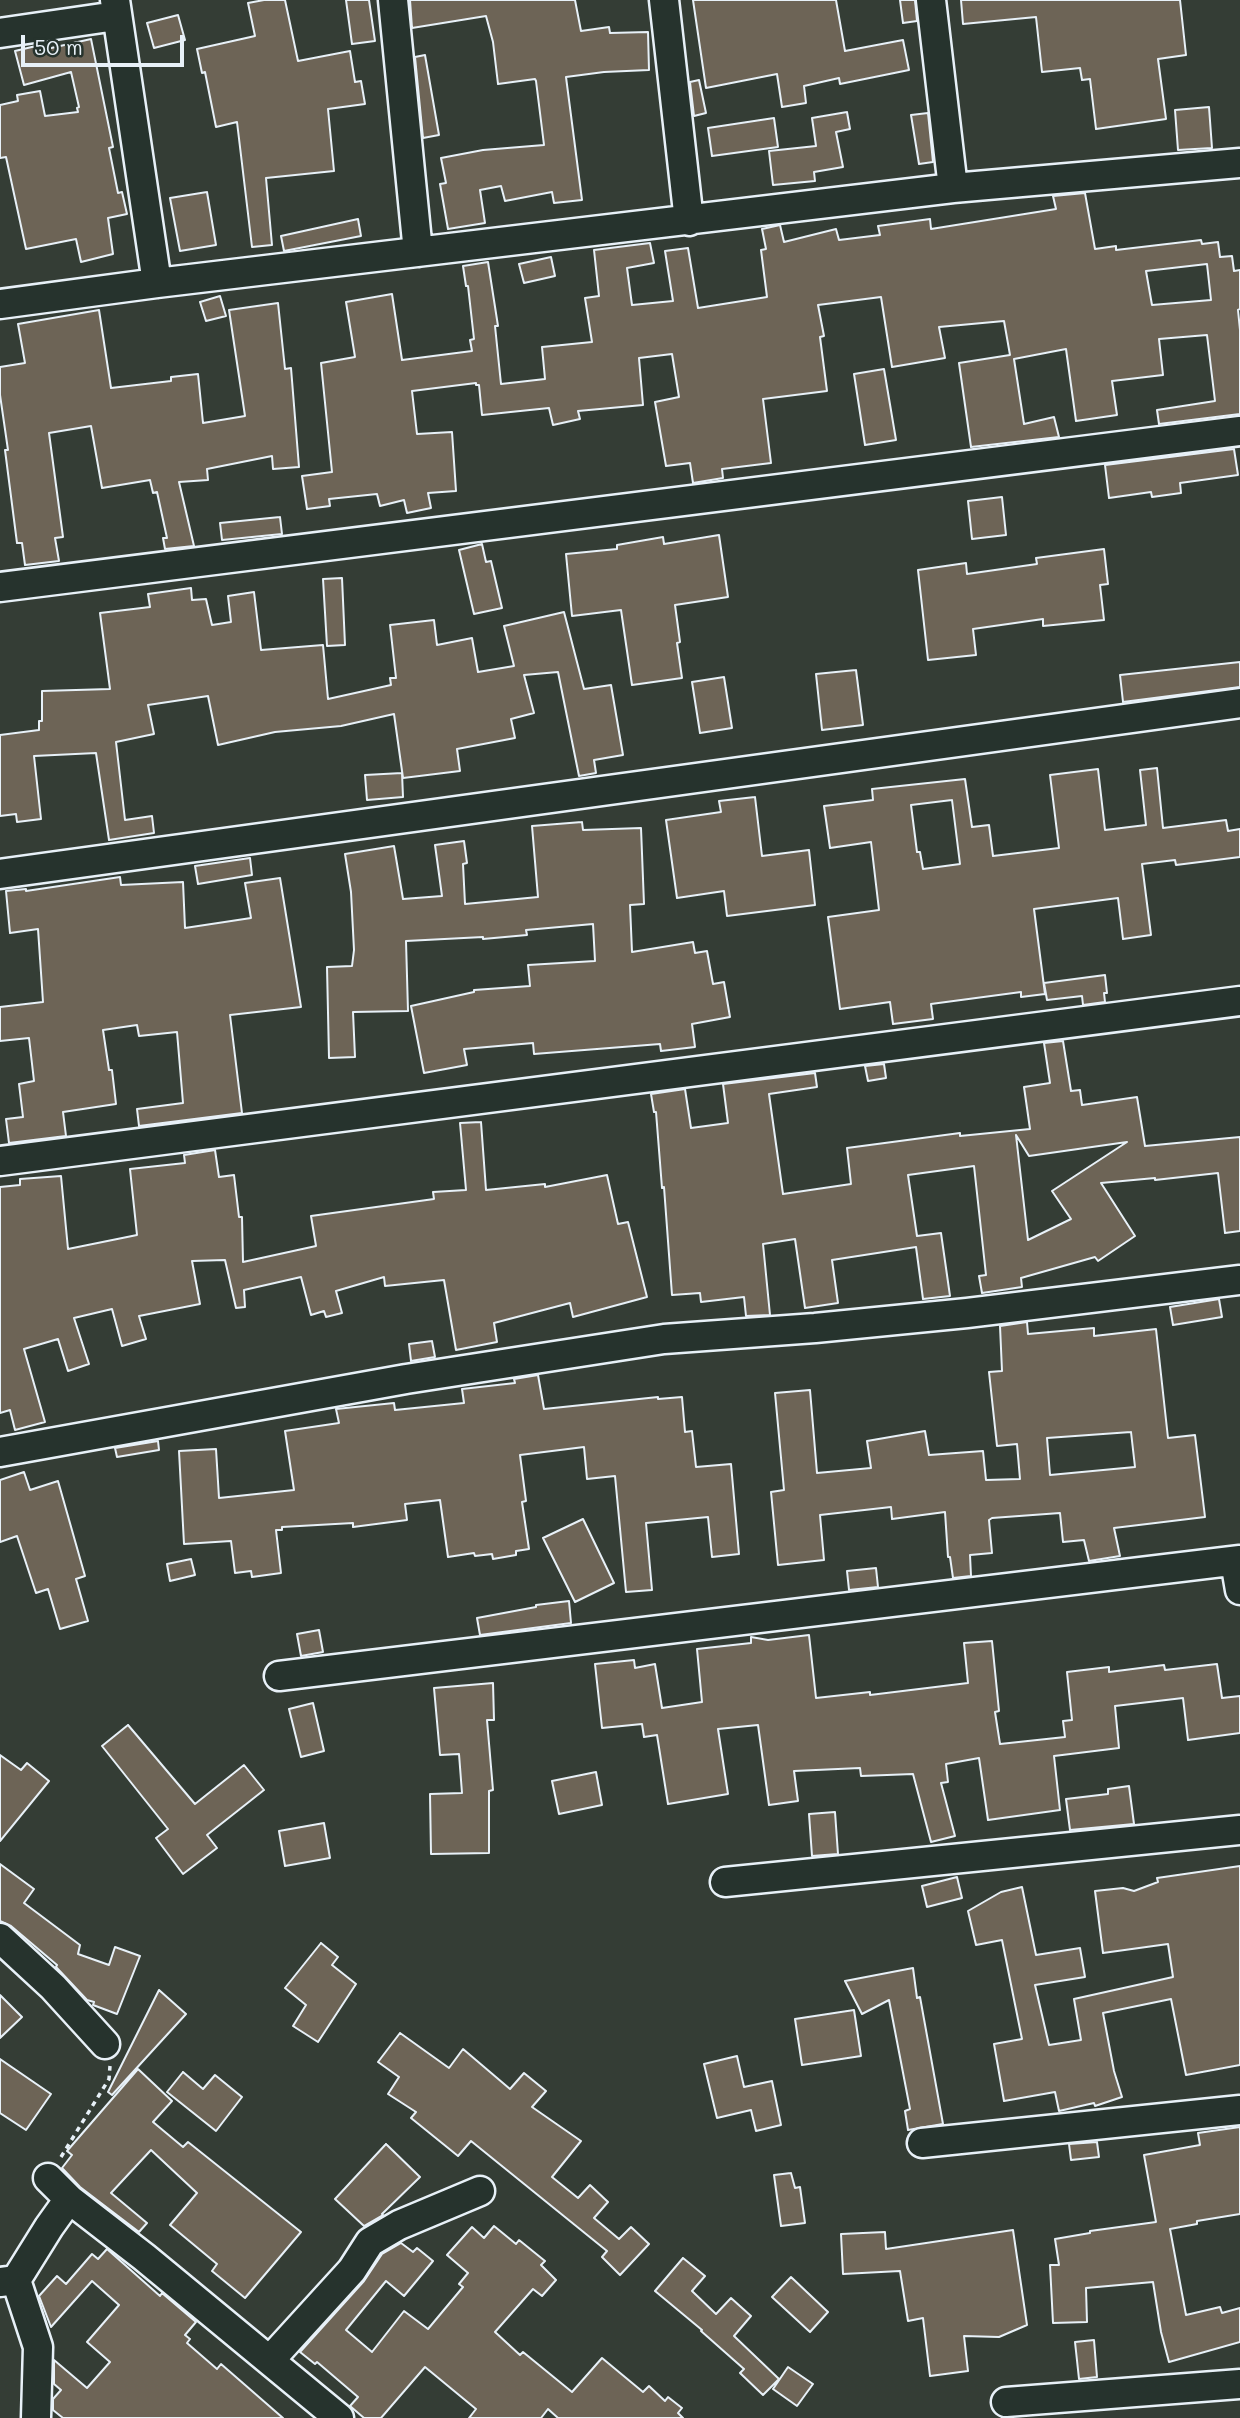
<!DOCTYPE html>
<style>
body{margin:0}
#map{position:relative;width:1240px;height:2418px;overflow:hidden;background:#343d35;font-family:Mali,sans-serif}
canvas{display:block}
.scale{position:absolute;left:21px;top:35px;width:163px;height:32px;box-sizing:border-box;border:4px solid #e8f1f8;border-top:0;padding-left:9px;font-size:21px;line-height:24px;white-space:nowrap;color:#e8f1f8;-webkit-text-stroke:5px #26332d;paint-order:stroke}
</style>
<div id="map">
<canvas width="1240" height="2418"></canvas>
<div class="scale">50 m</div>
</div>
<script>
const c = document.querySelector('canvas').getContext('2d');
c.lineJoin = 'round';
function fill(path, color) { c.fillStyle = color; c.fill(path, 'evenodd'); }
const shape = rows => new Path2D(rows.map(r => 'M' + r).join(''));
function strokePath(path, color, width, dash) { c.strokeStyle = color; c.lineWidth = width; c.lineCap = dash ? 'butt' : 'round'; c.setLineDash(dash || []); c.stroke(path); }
const building = shape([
 [264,0,285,0,298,61,350,51,355,82,361,81,365,104,328,109,334,171,266,178,272,245,252,247,237,122,216,127,205,72,202,73,197,49,255,36,248,3,264,0],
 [346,0,369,0,375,41,352,44,346,0],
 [410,0,575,0,581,31,609,27,610,33,648,32,649,70,604,72,566,77,582,200,554,203,552,192,505,201,501,186,480,190,485,223,448,229,440,184,446,183,441,158,483,150,544,145,536,81,535,79,498,84,493,42,486,16,412,28,410,0],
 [693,0,836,0,845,51,903,40,909,70,840,84,839,78,804,86,806,103,782,107,777,74,706,88,693,0],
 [900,0,915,0,917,21,903,23,900,0],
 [961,0,1180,0,1186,55,1158,59,1166,119,1096,129,1090,79,1082,80,1080,68,1042,72,1036,17,963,24,961,0],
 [178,15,185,40,154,48,147,23,178,15],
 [91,39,113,147,109,148,118,193,122,192,127,214,108,218,113,254,81,262,76,239,26,249,6,157,0,158,0,105,18,101,17,95,40,91,45,116,78,112,77,108,79,107,71,72,24,85,15,51,36,46,38,51,91,39],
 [425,55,439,135,423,138,415,57,425,55],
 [699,80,706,113,694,116,690,82,699,80],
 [1209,107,1212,148,1178,150,1175,110,1209,107],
 [847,112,850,129,836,132,843,167,814,172,815,181,773,185,769,151,816,146,812,118,847,112],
 [928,113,933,162,919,164,911,115,928,113],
 [774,118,778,147,712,156,708,128,774,118],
 [207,192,216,245,180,251,170,198,207,192],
 [1085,193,1095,249,1116,246,1116,250,1201,240,1202,244,1218,242,1220,257,1232,256,1234,271,1240,270,1240,309,1238,310,1240,330,1240,414,1159,424,1157,410,1215,401,1207,335,1159,339,1163,375,1112,381,1117,415,1076,421,1066,349,1014,359,1024,424,1054,417,1059,437,971,447,959,363,1010,355,1004,321,939,327,945,358,892,367,881,297,818,305,824,336,820,337,827,391,763,399,771,463,722,469,723,478,693,483,690,463,666,466,655,402,679,397,672,354,639,358,643,405,578,411,580,419,553,425,549,408,482,415,479,385,476,385,476,383,412,391,417,434,452,432,456,491,428,493,431,508,407,513,404,500,380,506,377,494,329,499,330,506,307,509,302,476,332,472,321,363,355,357,346,302,392,294,402,360,472,351,470,340,474,339,468,286,466,286,463,266,488,262,498,326,495,326,501,384,545,379,542,347,592,342,585,298,599,296,594,250,650,243,654,263,627,268,632,305,673,301,665,251,688,248,698,308,767,297,761,250,766,249,762,229,780,225,784,242,836,229,839,240,880,235,878,226,930,219,931,229,1056,209,1053,196,1085,193],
 [1207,264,1211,300,1152,305,1146,271,1207,264],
 [358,219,361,236,284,251,281,236,358,219],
 [551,257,555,276,524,283,519,264,551,257],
 [220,296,226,316,206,321,200,302,220,296],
 [278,303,285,369,291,368,299,467,273,469,272,456,207,469,208,480,179,482,194,546,165,549,163,538,167,538,157,492,153,493,150,480,102,488,91,426,49,433,63,537,55,538,59,561,25,565,22,543,17,543,5,450,8,450,0,395,0,367,25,363,18,324,99,310,111,388,171,381,171,377,198,374,203,423,245,416,229,310,278,303],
 [884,369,896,440,865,445,854,374,884,369],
 [1234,449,1238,475,1180,483,1181,493,1152,497,1151,492,1109,498,1105,465,1234,449],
 [1002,497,1006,535,972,539,968,501,1002,497],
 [280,517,282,534,222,540,220,523,280,517],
 [719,535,728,597,675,605,680,642,677,643,682,678,632,685,621,610,572,616,566,554,617,549,617,545,663,537,664,544,719,535],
 [482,544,486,562,491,561,502,608,474,614,459,550,482,544],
 [1104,549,1108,584,1100,585,1104,620,1043,626,1043,619,973,629,976,655,928,660,918,570,966,563,967,574,1037,564,1036,558,1104,549],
 [342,578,345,645,327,646,323,579,342,578],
 [191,588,192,600,206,599,212,625,231,622,228,596,254,592,261,650,323,645,328,699,391,685,390,678,396,678,390,625,434,620,437,645,472,638,478,672,514,666,504,626,564,612,584,689,611,685,623,755,594,760,596,773,579,776,558,672,524,675,534,713,511,719,515,738,457,749,460,771,403,778,394,714,341,726,275,732,218,745,208,696,148,705,154,734,116,742,125,820,152,816,154,833,109,840,96,753,34,756,41,819,17,822,16,814,0,816,0,735,39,730,39,721,42,721,42,691,110,689,100,613,150,607,148,594,191,588],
 [1240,662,1240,687,1123,702,1120,675,1240,662],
 [856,670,863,725,822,730,816,674,856,670],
 [724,677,732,728,700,733,692,682,724,677],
 [1157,768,1163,828,1226,820,1228,831,1240,829,1240,857,1176,865,1175,860,1142,864,1151,935,1123,939,1118,898,1034,909,1045,994,1021,997,1021,992,931,1004,933,1019,893,1024,890,1002,840,1009,828,917,879,910,871,842,830,848,824,806,873,800,872,789,965,779,972,827,989,825,993,856,1059,848,1050,775,1098,769,1105,830,1146,825,1140,770,1157,768],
 [952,800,960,864,923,869,920,852,917,852,911,805,952,800],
 [402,773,403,797,367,800,365,775,402,773],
 [755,797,762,856,809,850,815,905,727,916,724,891,677,898,666,820,721,812,719,801,755,797],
 [582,822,583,830,641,828,644,904,630,905,632,952,693,942,695,953,707,951,713,984,724,982,730,1017,692,1024,695,1047,661,1051,660,1044,534,1054,533,1043,464,1049,467,1065,424,1073,411,1006,474,992,474,990,530,986,528,965,595,961,593,924,526,930,527,935,483,939,483,937,406,941,408,1011,353,1012,355,1057,329,1058,327,967,352,966,354,950,351,892,345,854,394,846,403,899,442,896,435,845,464,841,467,863,463,864,465,904,538,897,532,826,582,822],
 [250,858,252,875,198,884,195,866,250,858],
 [120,877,121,885,183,882,185,928,251,918,245,883,280,878,301,1007,230,1015,242,1113,139,1126,137,1109,183,1103,177,1032,139,1036,137,1025,103,1030,109,1070,112,1070,116,1104,63,1112,66,1136,9,1143,6,1119,23,1117,19,1084,34,1081,29,1038,0,1041,0,1007,43,1002,38,929,10,933,6,891,26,889,26,891,120,877],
 [1105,975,1107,993,1104,993,1105,1002,1083,1005,1082,996,1047,1000,1044,983,1105,975],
 [1063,1041,1071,1091,1080,1090,1082,1105,1137,1097,1145,1146,1240,1137,1240,1231,1225,1233,1218,1173,1155,1180,1155,1178,1101,1183,1135,1236,1098,1261,1095,1257,1021,1278,1022,1287,982,1293,979,1276,986,1275,974,1166,908,1175,917,1236,941,1233,950,1296,923,1299,916,1247,832,1260,838,1303,805,1308,795,1239,763,1244,770,1315,746,1316,744,1297,701,1302,700,1293,672,1295,664,1187,662,1188,656,1112,654,1112,651,1094,685,1089,691,1128,728,1123,723,1084,815,1073,817,1087,769,1094,783,1194,851,1184,847,1148,960,1133,960,1136,1030,1129,1024,1087,1050,1083,1044,1043,1063,1041],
 [1016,1135,1029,1156,1127,1142,1052,1191,1071,1219,1028,1240,1016,1135],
 [884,1064,886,1078,868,1081,865,1066,884,1064],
 [481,1122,486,1190,545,1184,545,1187,607,1175,618,1224,628,1222,647,1297,573,1317,570,1303,494,1323,497,1342,456,1350,444,1280,385,1286,384,1277,336,1291,342,1313,326,1317,324,1311,311,1315,301,1277,244,1290,245,1307,236,1308,225,1260,192,1261,200,1304,139,1316,146,1339,122,1346,112,1309,74,1318,89,1364,68,1371,58,1339,24,1349,45,1422,15,1430,10,1410,0,1413,0,1187,20,1185,20,1179,61,1176,68,1249,137,1235,130,1169,185,1163,184,1155,215,1150,219,1177,234,1175,239,1217,242,1217,243,1262,316,1246,311,1216,434,1199,433,1192,466,1190,460,1123,481,1122],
 [1219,1299,1222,1317,1173,1325,1170,1307,1219,1299],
 [1027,1322,1028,1334,1094,1328,1094,1336,1156,1329,1168,1438,1195,1435,1205,1517,1114,1528,1120,1556,1089,1561,1084,1540,1063,1542,1060,1513,992,1518,989,1520,992,1553,970,1555,971,1576,953,1578,950,1557,948,1557,945,1512,892,1519,891,1507,820,1515,824,1560,778,1565,771,1492,784,1490,775,1393,810,1390,817,1473,871,1468,867,1441,925,1431,929,1455,983,1451,986,1480,1020,1479,1017,1444,997,1446,989,1372,1002,1371,1000,1326,1027,1322],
 [1131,1432,1135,1467,1050,1475,1047,1438,1131,1432],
 [432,1341,435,1357,411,1361,409,1344,432,1341],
 [538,1375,544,1409,658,1397,658,1399,682,1397,685,1432,692,1431,696,1467,731,1464,739,1554,712,1557,708,1517,646,1523,652,1590,626,1592,615,1476,587,1479,584,1447,520,1455,526,1501,522,1502,529,1549,516,1551,516,1555,493,1559,492,1554,475,1556,474,1553,448,1557,440,1500,405,1504,407,1520,353,1527,353,1523,282,1527,282,1530,276,1530,281,1573,252,1577,251,1571,235,1573,231,1541,184,1544,179,1451,216,1449,219,1498,294,1490,285,1431,339,1423,336,1409,394,1403,395,1410,464,1403,462,1389,515,1383,514,1379,538,1375],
 [158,1441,159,1450,117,1457,115,1448,158,1441],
 [24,1472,30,1490,58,1481,85,1576,76,1579,88,1621,60,1629,48,1589,36,1593,17,1536,0,1542,0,1480,24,1472],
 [583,1519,614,1583,575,1602,543,1538,583,1519],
 [191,1559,195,1575,170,1581,167,1564,191,1559],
 [876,1568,878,1587,849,1590,847,1571,876,1568],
 [569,1601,571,1623,480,1635,477,1618,536,1607,536,1605,569,1601],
 [319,1630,323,1652,301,1656,297,1634,319,1630],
 [809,1635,816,1698,870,1692,870,1695,968,1683,964,1643,992,1641,999,1711,995,1712,1000,1744,1065,1737,1063,1721,1072,1720,1067,1672,1109,1667,1109,1672,1164,1665,1165,1670,1217,1664,1222,1698,1240,1696,1240,1733,1188,1740,1183,1698,1115,1706,1119,1748,1054,1756,1060,1810,988,1820,979,1758,946,1764,948,1782,941,1783,955,1836,931,1842,913,1774,861,1776,860,1768,794,1771,798,1801,769,1805,758,1725,718,1729,728,1794,668,1804,657,1735,644,1737,642,1724,602,1728,595,1664,634,1660,635,1668,655,1664,662,1708,702,1702,697,1649,751,1643,751,1637,768,1640,809,1635],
 [493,1683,494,1720,487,1720,493,1790,489,1791,489,1853,431,1854,430,1794,462,1793,459,1754,440,1755,434,1688,493,1683],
 [313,1703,324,1751,301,1757,289,1709,313,1703],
 [128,1725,195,1804,244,1765,264,1790,207,1835,217,1848,183,1874,156,1838,168,1829,102,1746,128,1725],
 [0,1755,21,1770,27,1763,49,1781,0,1841,0,1755],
 [596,1772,602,1805,559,1814,552,1781,596,1772],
 [1129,1786,1134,1824,1070,1830,1066,1799,1108,1794,1108,1789,1129,1786],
 [835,1812,838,1854,812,1856,809,1814,835,1812],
 [324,1823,330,1858,285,1866,279,1831,324,1823],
 [0,1864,34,1889,24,1903,80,1945,78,1954,109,1965,115,1947,140,1956,117,2014,93,2005,94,2002,87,2000,56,1967,57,1965,11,1926,0,1921,0,1864],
 [1240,1866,1240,2065,1186,2075,1171,1999,1103,2013,1114,2071,1122,2097,1095,2106,1094,2103,1059,2111,1055,2092,1004,2101,994,2044,1022,2039,1002,1940,976,1945,968,1911,1001,1892,1022,1887,1036,1955,1080,1948,1085,1977,1035,1985,1049,2045,1081,2040,1074,1999,1173,1977,1168,1944,1103,1953,1095,1891,1123,1888,1134,1891,1158,1882,1157,1878,1240,1866],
 [957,1877,962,1898,927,1907,922,1886,957,1877],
 [321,1943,338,1957,332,1965,356,1984,318,2042,293,2026,306,2005,285,1988,321,1943],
 [913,1968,917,1998,920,1997,943,2124,908,2130,905,2111,910,2109,889,2000,862,2014,845,1981,913,1968],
 [159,1990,186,2014,112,2095,108,2092,159,1990],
 [0,1995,22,2017,0,2038,0,1995],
 [854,2010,861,2056,802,2065,795,2019,854,2010],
 [400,2033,449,2068,463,2049,510,2089,524,2073,546,2091,532,2107,581,2141,552,2177,578,2198,590,2185,608,2202,594,2218,619,2239,631,2227,649,2244,620,2275,602,2257,607,2251,471,2141,458,2156,411,2118,416,2112,388,2094,399,2077,378,2062,400,2033],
 [737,2056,744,2087,772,2081,781,2125,756,2131,751,2110,717,2118,704,2064,737,2056],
 [0,2059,51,2094,26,2130,0,2113,0,2059],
 [138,2069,172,2101,153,2122,183,2147,188,2142,301,2232,245,2298,212,2271,217,2264,170,2225,197,2193,151,2150,111,2193,147,2223,139,2232,80,2187,62,2168,72,2155,67,2151,138,2069],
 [183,2072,203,2089,215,2075,242,2097,216,2131,167,2092,183,2072],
 [1240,2127,1240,2214,1197,2221,1197,2224,1170,2229,1186,2315,1220,2307,1222,2313,1240,2308,1240,2342,1169,2362,1161,2332,1153,2282,1086,2288,1087,2322,1053,2323,1050,2265,1059,2265,1055,2239,1090,2233,1090,2231,1156,2222,1144,2155,1200,2145,1198,2133,1240,2127],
 [1097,2142,1099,2157,1071,2160,1069,2144,1097,2142],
 [386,2144,420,2177,382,2214,383,2215,364,2226,335,2199,386,2144],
 [791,2173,795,2188,800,2187,805,2223,781,2226,774,2175,791,2173],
 [494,2226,516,2244,519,2240,545,2261,541,2265,556,2280,542,2296,533,2289,495,2332,520,2355,523,2352,572,2392,602,2358,643,2392,649,2386,665,2401,668,2397,682,2408,678,2413,683,2418,558,2418,548,2409,541,2418,469,2418,476,2409,425,2367,381,2418,364,2418,350,2406,358,2397,317,2362,315,2364,300,2352,364,2281,382,2254,401,2243,413,2252,417,2248,433,2261,404,2296,386,2281,346,2330,372,2352,404,2311,428,2329,463,2287,459,2284,468,2273,447,2255,472,2227,484,2238,494,2226],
 [1013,2230,1027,2325,999,2337,964,2336,968,2371,930,2376,923,2318,908,2321,900,2271,843,2274,841,2234,885,2232,886,2249,1013,2230],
 [107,2249,160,2296,162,2293,196,2322,185,2335,190,2339,187,2343,217,2369,221,2364,283,2418,63,2418,53,2410,53,2399,61,2390,54,2384,54,2360,87,2388,110,2362,87,2342,119,2305,92,2281,51,2327,39,2296,57,2276,66,2284,92,2254,98,2259,107,2249],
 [683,2258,705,2276,692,2291,716,2314,731,2298,751,2316,734,2336,779,2379,763,2395,740,2373,744,2369,701,2331,702,2330,655,2291,683,2258],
 [791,2277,828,2312,810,2332,772,2297,791,2277],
 [1094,2340,1097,2377,1079,2379,1075,2342,1094,2340],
 [788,2367,813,2384,797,2406,773,2389,788,2367]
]);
const path = shape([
 [61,2157,109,2079,110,2066]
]);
const minor = shape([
 [115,0,157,283],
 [393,0,418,252],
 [664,0,689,221],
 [931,0,953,188],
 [0,33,116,16],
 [0,304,157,283,953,188,1240,163],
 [0,587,1240,431],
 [0,874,1240,703],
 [0,1161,1240,1001],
 [0,1452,406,1379,664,1339,815,1328,967,1313,1240,1280],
 [1235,1561,1240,1590],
 [279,1676,1240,1560],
 [725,1882,1240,1830],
 [0,1938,53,1987,105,2044],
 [922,2143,1240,2110],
 [48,2178,69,2199],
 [16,2280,38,2347,36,2418],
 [0,2282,16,2280,49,2227,69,2199,144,2257,339,2418],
 [270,2360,352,2270,370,2242,399,2225,480,2191],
 [1006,2402,1240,2384]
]);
fill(building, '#6d6456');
strokePath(building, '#e8f1f8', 2);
strokePath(minor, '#e8f1f8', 33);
strokePath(path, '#e8f1f8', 3.5, [5, 5]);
strokePath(minor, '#26332d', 28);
</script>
